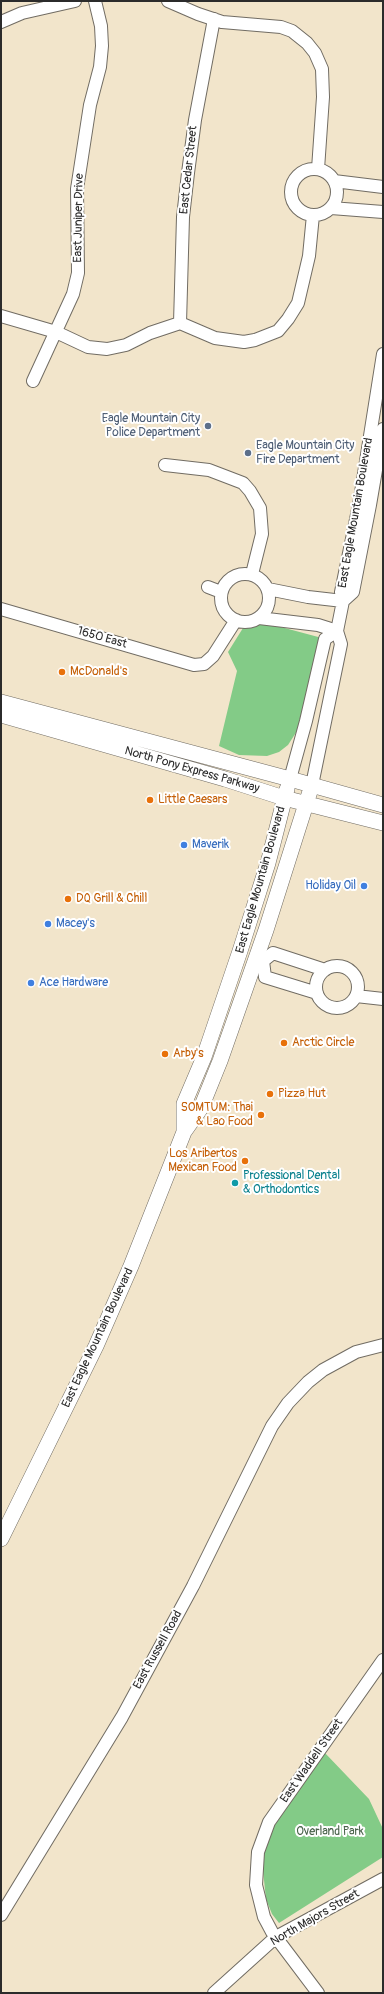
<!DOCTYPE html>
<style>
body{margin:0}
#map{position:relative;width:384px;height:1994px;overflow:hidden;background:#f2e5cb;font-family:Pangolin,sans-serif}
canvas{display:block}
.frame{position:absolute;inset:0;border:2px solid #2b2b2b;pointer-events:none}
</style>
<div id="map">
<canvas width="384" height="1994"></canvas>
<div class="frame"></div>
</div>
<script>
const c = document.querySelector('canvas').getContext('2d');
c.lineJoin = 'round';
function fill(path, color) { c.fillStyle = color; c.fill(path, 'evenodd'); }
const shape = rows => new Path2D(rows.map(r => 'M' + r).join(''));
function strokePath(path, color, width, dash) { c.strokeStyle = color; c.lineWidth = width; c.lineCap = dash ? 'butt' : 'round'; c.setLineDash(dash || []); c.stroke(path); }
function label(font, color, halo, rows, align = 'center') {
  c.font = font + ' Pangolin,sans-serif'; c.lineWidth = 4; c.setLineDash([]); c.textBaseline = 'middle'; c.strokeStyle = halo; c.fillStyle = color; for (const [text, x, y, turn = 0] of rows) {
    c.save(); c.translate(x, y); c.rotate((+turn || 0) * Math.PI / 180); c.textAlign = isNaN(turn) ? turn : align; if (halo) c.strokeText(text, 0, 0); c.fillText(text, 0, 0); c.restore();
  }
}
const green = shape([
 [266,623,322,638,297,731,288,745,279,752,267,756,239,755,219,746,237,671,228,652,243,628],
 [325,1753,369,1799,383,1829,383,1857,279,1923,272,1914,266,1899,262,1861,267,1841,277,1820]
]);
const minor = shape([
 [168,1,198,14,222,22,281,27,292,31,307,43,315,53,322,69,323,97,318,169],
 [1,22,22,13,75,1],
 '291 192a23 23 0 1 1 46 0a23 23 0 1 1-46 0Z',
 [334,181,383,187],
 [331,208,383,212],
 [1,316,56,332,88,347,107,349,126,345,150,333,180,323,215,338,244,342,255,340,278,331,288,319,298,303,309,256,313,215],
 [180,323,183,217,188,173,195,120,214,19],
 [33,381,73,294,78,273,77,189,90,105,100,67,102,46,101,26,95,1],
 [165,465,209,470,243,483,250,491,260,508,262,534,252,574],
 '221 598a24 24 0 1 1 48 0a24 24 0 1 1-48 0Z',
 [208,587,221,592],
 [268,589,308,597,343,601],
 [343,601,353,592,370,505,383,429],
 [1,609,194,665,204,664,213,656,236,620],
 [259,618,318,625,337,631],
 [290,779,306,721,325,639,337,631],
 [312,785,341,644,337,631,343,601,341,592,359,505,383,354],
 [263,961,265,977,317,993],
 [263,961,273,953,325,970],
 '316 987a21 21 0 1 1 42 0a21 21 0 1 1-42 0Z',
 [356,996,383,999],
 [1,1915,122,1717,193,1586,272,1426,288,1403,308,1382,323,1370,356,1352,383,1345],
 [214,1993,276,1937,383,1879],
 [318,1993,272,1932,264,1917,256,1885,258,1852,269,1822,383,1660]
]);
const major = shape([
 [1,702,290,779,383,805],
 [1,715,225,779,284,798,383,823],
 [184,1132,184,1104,204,1057,240,951,268,863,287,789],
 [1,1539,96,1346,131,1266,184,1132,201,1108,220,1061,266,930,312,785]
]);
const markers = [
 [208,426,4,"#5c6f8a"],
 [248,453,4,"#5c6f8a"],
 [62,672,4,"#e8710a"],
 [150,800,4,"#e8710a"],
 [184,845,4,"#3f7fe0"],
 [364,886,4,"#3f7fe0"],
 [68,899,4,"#e8710a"],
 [48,924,4,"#3f7fe0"],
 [31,983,4,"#3f7fe0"],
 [284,1043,4,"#e8710a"],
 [165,1054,4,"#e8710a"],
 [270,1094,4,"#e8710a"],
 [261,1115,4,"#e8710a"],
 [245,1161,4,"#e8710a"],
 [235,1183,4,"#0f9aa8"]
];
const streetNames = [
 ["East Cedar Street",189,170,-84],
 ["East Juniper Drive",79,218,-89],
 ["East Eagle Mountain Boulevard",356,513,-80],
 ["1650 East",102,638,16],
 ["North Pony Express Parkway",192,770,16],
 ["East Eagle Mountain Boulevard",261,880,-74],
 ["East Eagle Mountain Boulevard",98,1338,-65],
 ["East Russell Road",158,1650,-61],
 ["East Waddell Street",312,1761,-55],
 ["North Majors Street",315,1918,-30]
];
const serviceNames = [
 ["Eagle Mountain City",200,419],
 ["Police Department",200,433],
 ["Eagle Mountain City",256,446,"left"],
 ["Fire Department",256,460,"left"]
];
const foodNames = [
 ["McDonald's",70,672],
 ["Little Caesars",158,800],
 ["DQ Grill & Chill",76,899],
 ["Arctic Circle",292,1043],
 ["Arby's",173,1054],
 ["Pizza Hut",278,1094],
 ["SOMTUM: Thai",253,1108,"right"],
 ["& Lao Food",253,1122,"right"],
 ["Los Aribertos",237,1154,"right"],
 ["Mexican Food",237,1168,"right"]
];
const shopNames = [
 ["Maverik",192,845],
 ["Holiday Oil",356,886,"right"],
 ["Macey's",56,924],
 ["Ace Hardware",39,983]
];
const cultureNames = [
 ["Professional Dental",243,1176],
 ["& Orthodontics",243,1190]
];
const parkNames = [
 ["Overland Park",330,1832]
];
fill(green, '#83cb87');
strokePath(minor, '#716c63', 14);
strokePath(major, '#716c63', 16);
strokePath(minor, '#fff', 12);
strokePath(major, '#fff', 15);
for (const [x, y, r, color] of markers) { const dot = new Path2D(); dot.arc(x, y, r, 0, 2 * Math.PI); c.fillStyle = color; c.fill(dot); strokePath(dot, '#fff', 1.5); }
label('12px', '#2b2b2b', '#fff', streetNames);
label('12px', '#4e5e75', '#fff', serviceNames, 'right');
label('12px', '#c56008', '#fff', foodNames, 'left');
label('12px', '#366cbe', '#fff', shopNames, 'left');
label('12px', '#0d838f', '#fff', cultureNames, 'left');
label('12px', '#4a634b', '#fff', parkNames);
</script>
